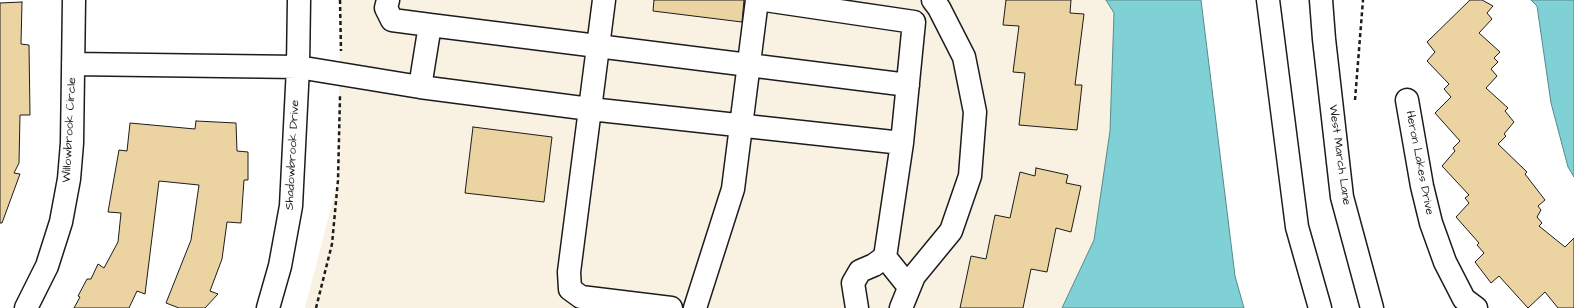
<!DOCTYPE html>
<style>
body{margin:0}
canvas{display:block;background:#fff}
</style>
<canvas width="1574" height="308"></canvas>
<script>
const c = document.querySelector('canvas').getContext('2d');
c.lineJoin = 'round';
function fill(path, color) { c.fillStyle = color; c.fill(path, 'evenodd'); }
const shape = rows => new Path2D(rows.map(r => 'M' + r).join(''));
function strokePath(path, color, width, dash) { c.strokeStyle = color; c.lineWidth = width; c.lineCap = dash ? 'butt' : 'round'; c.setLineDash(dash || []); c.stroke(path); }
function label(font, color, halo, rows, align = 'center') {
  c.font = font + ' "Architects Daughter",sans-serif'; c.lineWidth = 4; c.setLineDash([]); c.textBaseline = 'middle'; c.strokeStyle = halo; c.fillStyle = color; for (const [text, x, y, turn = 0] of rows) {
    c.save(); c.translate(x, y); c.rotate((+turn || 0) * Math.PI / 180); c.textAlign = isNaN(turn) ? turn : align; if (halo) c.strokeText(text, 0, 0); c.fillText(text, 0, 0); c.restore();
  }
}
const built = shape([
 [340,0,1124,0,1144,136,1071,308,305,308,338,180]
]);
const water = shape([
 [1106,0,1201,0,1235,276,1244,308,1062,308,1094,240,1110,131,1114,13,1106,0],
 [1531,0,1574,0,1574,177,1568,167,1551,103,1537,6,1531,0]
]);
const building = shape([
 [654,0,744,0,742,22,653,11,654,0],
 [1006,0,1071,0,1070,13,1084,14,1075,85,1082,85,1077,130,1019,125,1025,73,1013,72,1019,26,1003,25,1006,0],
 [1470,0,1482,0,1493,6,1487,13,1492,19,1479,33,1500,52,1494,58,1498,62,1491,69,1497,76,1486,88,1508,108,1505,111,1514,122,1504,134,1506,136,1498,144,1527,172,1525,174,1545,200,1538,206,1541,210,1537,217,1542,223,1539,226,1565,247,1574,238,1574,308,1558,308,1545,292,1528,308,1499,276,1491,283,1475,262,1484,253,1477,245,1479,243,1456,217,1469,203,1465,198,1469,195,1442,166,1455,151,1453,148,1460,141,1435,113,1451,97,1444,89,1449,84,1427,61,1435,52,1427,42,1470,0],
 [22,2,21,44,29,45,30,115,20,115,19,163,14,173,20,174,2,223,0,223,0,3,22,2],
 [196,121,236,123,237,151,248,152,248,180,244,180,241,223,227,222,222,259,210,291,218,294,205,308,179,308,166,303,191,240,199,185,159,181,145,294,137,291,129,308,74,308,80,297,78,296,87,279,91,279,98,264,104,268,118,242,121,213,108,212,119,150,127,151,130,123,195,129,196,121],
 [473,127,552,137,544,202,465,193,473,127],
 [1036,168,1068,175,1066,183,1081,186,1071,232,1056,228,1047,272,1031,269,1023,308,960,308,971,256,986,259,995,215,1010,218,1020,172,1035,176,1036,168]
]);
const path = shape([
 [340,0,341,51],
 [1355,100,1363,0],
 [316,308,332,244,338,180,340,96]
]);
const minor = shape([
 [388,0,386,8,392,20,430,25,420,87],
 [604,0,590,109,902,143],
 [765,0,914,22,902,143,885,257,874,265,860,271,853,283,857,308],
 [430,25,908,85],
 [73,64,298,67,420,87,590,109,569,272,570,289,581,297,671,308],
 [1407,100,1422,186,1431,223,1445,262,1464,299,1476,308],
 [885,257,909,287],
 [26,308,47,266,61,222,69,179,72,143,74,0],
 [268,308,280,266,291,206,298,67,299,0],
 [695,308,733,189,757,0],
 [901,308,914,276,951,231,970,176,975,112,964,57,939,8,933,0]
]);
const major = shape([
 [1268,0,1297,227,1320,308],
 [1321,0,1324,39,1342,197,1372,308]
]);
const streetNames = [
 ["Willowbrook Circle",70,130,-87],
 ["Shadowbrook Drive",293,155,-87],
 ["West March Lane",1339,155,82],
 ["Heron Lakes Drive",1419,163,79]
];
fill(built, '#f9f2e3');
fill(water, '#80d1d6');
strokePath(water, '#58898c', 1);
fill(building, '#ecd4a2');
strokePath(building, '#1c1c1c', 1);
strokePath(minor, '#1c1c1c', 25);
strokePath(major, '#1c1c1c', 25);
strokePath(path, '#1c1c1c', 2.5, [4, 3]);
strokePath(minor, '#fff', 22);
strokePath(major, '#fff', 22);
label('12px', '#1c1c1c', '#fff', streetNames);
</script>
